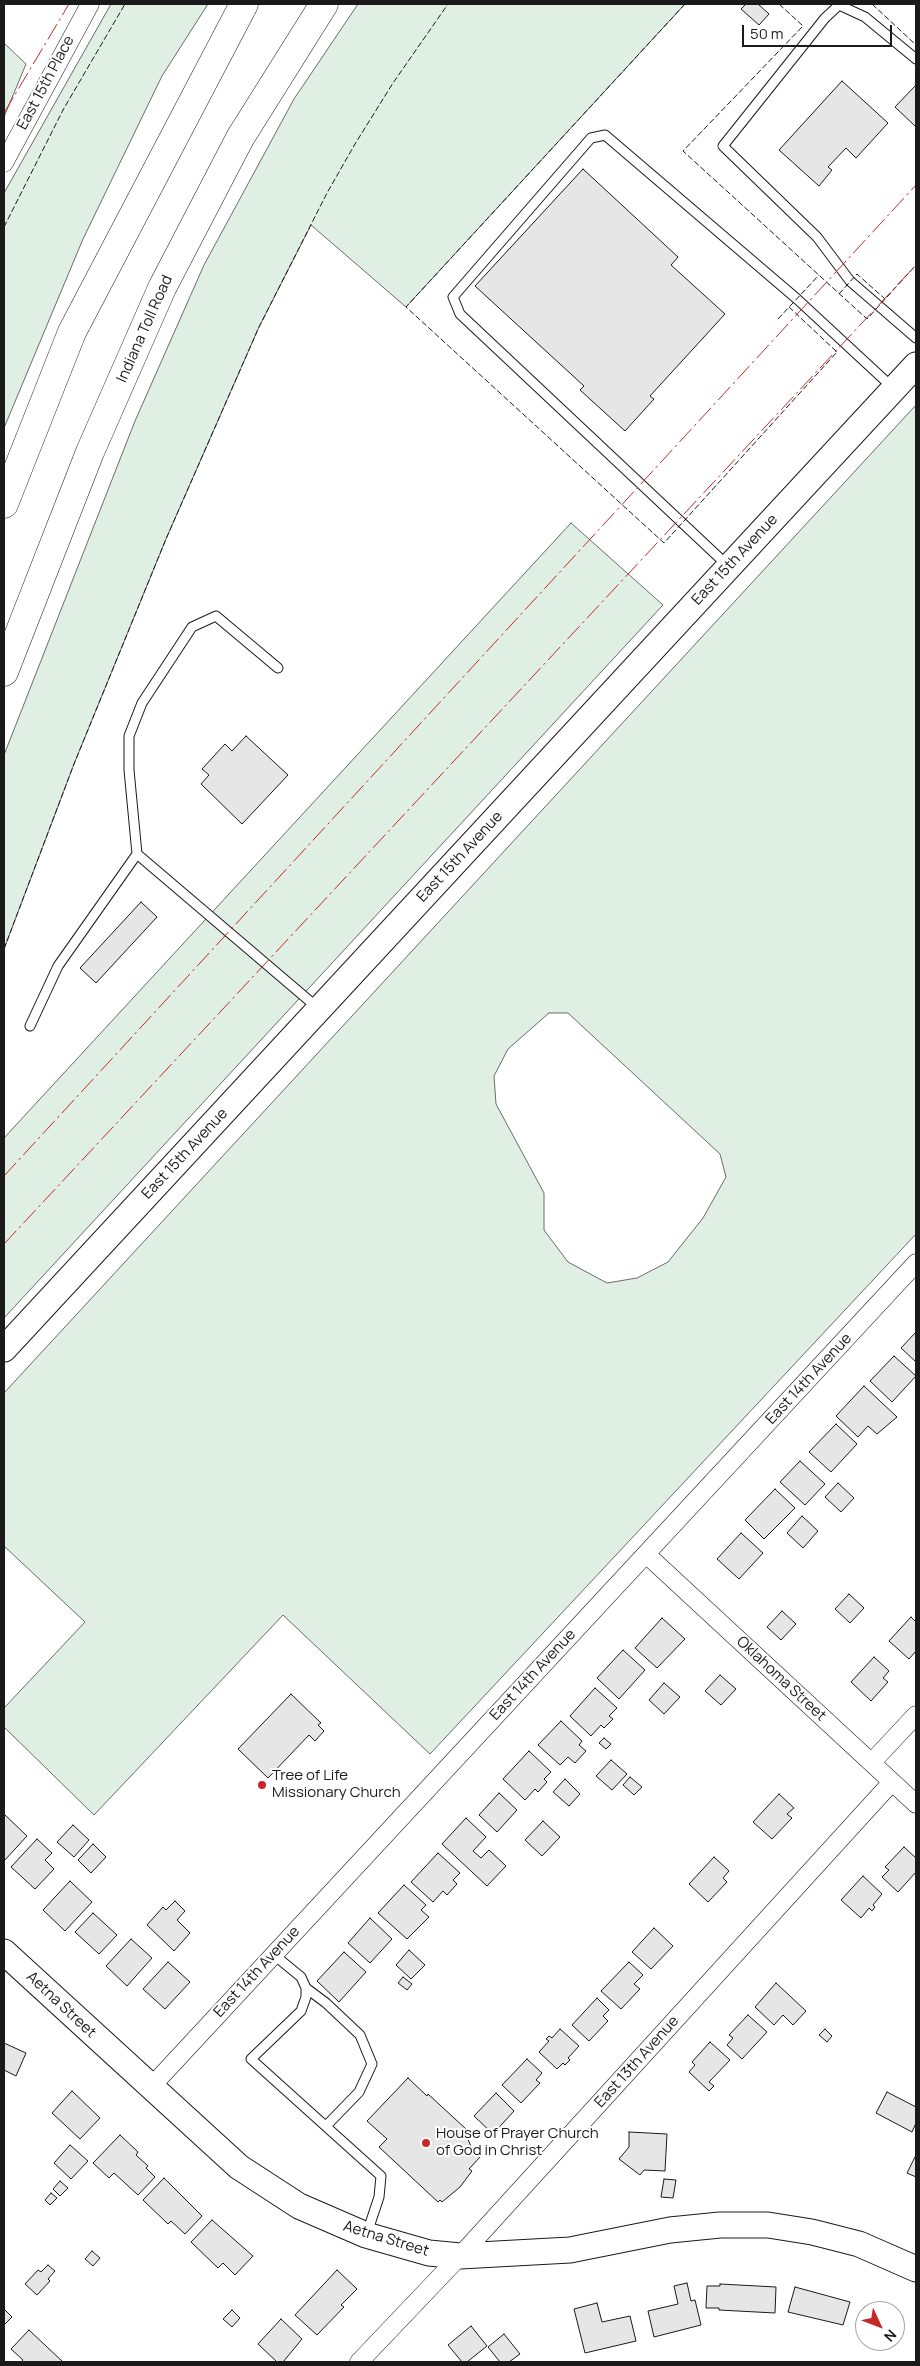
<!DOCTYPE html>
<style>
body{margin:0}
#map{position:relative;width:920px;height:2366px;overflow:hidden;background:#fff;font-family:Manrope,sans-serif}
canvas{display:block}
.frame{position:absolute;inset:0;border:5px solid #1a1a1a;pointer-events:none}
.north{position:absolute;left:855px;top:2301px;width:50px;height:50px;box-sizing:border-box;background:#fff;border:1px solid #a3a3a3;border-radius:50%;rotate:133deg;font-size:14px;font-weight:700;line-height:20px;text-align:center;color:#1a1a1a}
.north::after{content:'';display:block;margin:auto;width:18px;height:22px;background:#c62828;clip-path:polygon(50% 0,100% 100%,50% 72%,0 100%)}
.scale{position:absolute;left:742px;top:25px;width:150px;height:22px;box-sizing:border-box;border:2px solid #1a1a1a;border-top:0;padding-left:6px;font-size:15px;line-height:18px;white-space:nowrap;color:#1a1a1a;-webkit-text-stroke:4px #fff;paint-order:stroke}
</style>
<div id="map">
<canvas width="920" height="2366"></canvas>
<div class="frame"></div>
<div class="north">N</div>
<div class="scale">50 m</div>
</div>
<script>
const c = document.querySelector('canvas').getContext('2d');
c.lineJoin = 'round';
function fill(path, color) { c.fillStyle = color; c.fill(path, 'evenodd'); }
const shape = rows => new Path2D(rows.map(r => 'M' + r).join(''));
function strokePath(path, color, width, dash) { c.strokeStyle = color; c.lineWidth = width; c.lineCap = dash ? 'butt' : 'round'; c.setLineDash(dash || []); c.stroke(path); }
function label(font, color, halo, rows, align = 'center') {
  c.font = font + ' Manrope,sans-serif'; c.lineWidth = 4; c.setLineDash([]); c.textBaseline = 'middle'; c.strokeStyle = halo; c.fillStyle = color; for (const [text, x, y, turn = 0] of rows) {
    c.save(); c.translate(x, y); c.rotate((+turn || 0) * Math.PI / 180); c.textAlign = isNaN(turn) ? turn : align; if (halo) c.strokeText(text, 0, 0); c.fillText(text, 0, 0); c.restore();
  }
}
const green = shape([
 [111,4,208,4,162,76,83,239,4,428,4,193,111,4],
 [358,4,685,4,406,307,311,225,259,327,166,539,74,764,4,949,4,755,135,421,204,265,294,99,358,4],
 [4,43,26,64,4,117,4,43],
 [916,405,916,1234,430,1754,283,1615,94,1815,4,1727,4,1708,85,1622,4,1546,4,1393,916,405],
 [549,1013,568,1013,720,1154,726,1177,703,1218,668,1262,637,1278,607,1283,568,1262,544,1230,544,1193,496,1104,494,1076,508,1049,549,1013],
 [571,523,663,605,4,1318,4,1138,571,523]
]);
const building = shape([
 [746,4,758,4,769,14,759,25,741,9,746,4],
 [842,81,888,123,856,158,846,148,828,167,832,170,819,186,779,150,842,81],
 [916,85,916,127,895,107,916,85],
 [583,169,678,257,671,265,725,314,650,396,654,399,625,431,580,390,584,386,475,286,583,169],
 [246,736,288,775,242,824,201,784,209,775,202,769,225,744,232,751,246,736],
 [141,902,157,917,96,983,80,968,141,902],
 [916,1332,916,1362,901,1348,916,1332],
 [894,1356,916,1376,892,1402,870,1381,894,1356],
 [864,1386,897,1417,877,1434,868,1426,858,1437,836,1416,864,1386],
 [836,1424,857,1444,831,1472,809,1452,836,1424],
 [800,1461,825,1484,805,1505,780,1482,800,1461],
 [838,1483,854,1498,841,1512,825,1497,838,1483],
 [775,1489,795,1508,764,1539,745,1520,775,1489],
 [802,1516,818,1531,803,1548,787,1533,802,1516],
 [741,1533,763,1553,739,1579,717,1559,741,1533],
 [849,1594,864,1608,850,1623,835,1609,849,1594],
 [782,1611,796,1624,781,1640,767,1627,782,1611],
 [911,1617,916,1622,916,1651,909,1659,889,1641,911,1617],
 [662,1618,685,1639,657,1668,635,1648,662,1618],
 [623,1650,645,1670,619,1699,597,1678,623,1650],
 [874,1657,889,1671,883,1678,888,1682,871,1701,851,1682,874,1657],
 [720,1675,736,1689,721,1705,705,1691,720,1675],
 [664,1683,680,1697,664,1714,649,1700,664,1683],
 [595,1688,617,1708,609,1716,613,1719,604,1728,601,1725,591,1736,570,1716,595,1688],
 [291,1694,321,1723,318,1725,324,1731,315,1741,309,1735,268,1778,238,1749,291,1694],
 [561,1721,582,1741,579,1745,586,1751,575,1763,568,1757,560,1765,538,1745,561,1721],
 [604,1738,611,1744,606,1749,599,1743,604,1738],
 [529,1751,551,1772,544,1779,547,1782,538,1792,535,1789,525,1800,503,1779,529,1751],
 [611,1760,627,1774,612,1790,596,1776,611,1760],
 [630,1777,642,1787,634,1795,623,1785,630,1777],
 [565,1779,580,1794,569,1806,553,1792,565,1779],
 [499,1793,517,1810,497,1832,479,1815,499,1793],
 [779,1794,794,1808,787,1814,792,1818,772,1839,753,1822,779,1794],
 [4,1814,27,1836,4,1861,4,1814],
 [466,1818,486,1837,473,1851,481,1858,489,1850,506,1866,487,1886,442,1844,466,1818],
 [543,1821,560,1837,542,1856,525,1840,543,1821],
 [73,1825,89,1840,74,1857,57,1842,73,1825],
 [37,1839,52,1853,45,1860,54,1869,35,1889,11,1867,37,1839],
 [93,1844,106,1857,91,1873,78,1860,93,1844],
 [904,1847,916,1858,916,1872,898,1892,882,1877,889,1870,885,1867,904,1847],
 [438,1853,460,1873,453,1880,457,1884,447,1895,443,1891,433,1902,411,1882,438,1853],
 [714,1857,729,1871,723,1878,727,1882,708,1902,689,1884,714,1857],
 [863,1876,882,1894,873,1905,875,1907,872,1911,869,1908,861,1918,841,1900,863,1876],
 [70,1881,92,1902,65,1931,43,1910,70,1881],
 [404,1885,426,1905,421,1910,429,1917,407,1939,378,1913,404,1885],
 [175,1901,185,1911,177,1920,190,1933,174,1951,147,1925,163,1907,166,1910,175,1901],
 [93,1913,117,1935,99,1954,75,1932,93,1913],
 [370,1918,392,1939,370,1963,348,1943,370,1918],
 [654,1928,673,1946,651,1969,632,1952,654,1928],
 [131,1939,152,1958,127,1986,106,1966,131,1939],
 [409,1950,425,1965,411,1979,396,1965,409,1950],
 [344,1952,366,1972,339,2002,317,1981,344,1952],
 [168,1962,190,1982,165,2009,143,1989,168,1962],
 [629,1962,643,1975,634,1984,640,1989,621,2009,601,1991,629,1962],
 [403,1977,412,1984,407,1990,398,1983,403,1977],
 [776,1983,806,2011,793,2025,783,2015,774,2025,755,2007,776,1983],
 [597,1998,609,2010,603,2016,608,2021,589,2041,572,2025,597,1998],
 [748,2015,767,2032,742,2059,727,2045,733,2038,729,2035,748,2015],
 [560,2029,579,2046,568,2058,570,2060,565,2065,563,2063,557,2069,539,2052,549,2041,546,2039,549,2036,552,2038,560,2029],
 [825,2029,832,2036,827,2042,819,2035,825,2029],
 [710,2042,730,2060,709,2082,714,2086,709,2091,689,2072,695,2065,692,2062,710,2042],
 [4,2043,26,2053,16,2076,4,2070,4,2043],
 [527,2059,542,2073,536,2080,540,2083,521,2103,502,2085,527,2059],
 [408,2078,427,2096,428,2094,466,2129,460,2136,467,2137,473,2151,480,2157,469,2169,472,2171,460,2187,442,2202,440,2200,438,2202,379,2147,387,2139,367,2121,408,2078],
 [72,2091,100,2118,80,2139,52,2113,72,2091],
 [887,2092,916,2107,916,2123,912,2132,876,2113,887,2092],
 [496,2093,514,2111,493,2134,474,2116,496,2093],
 [629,2132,667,2134,665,2171,644,2170,640,2175,619,2159,629,2147,629,2132],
 [120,2135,138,2152,136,2155,148,2166,146,2168,155,2177,138,2195,114,2173,109,2178,93,2163,120,2135],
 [70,2145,88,2161,71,2179,54,2163,70,2145],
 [916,2155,916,2177,907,2173,916,2155],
 [164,2178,202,2216,185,2234,171,2221,168,2224,143,2200,164,2178],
 [664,2179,676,2180,673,2198,661,2197,664,2179],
 [60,2181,68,2188,60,2196,53,2189,60,2181],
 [51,2193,57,2198,50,2205,45,2200,51,2193],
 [212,2220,253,2256,235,2275,223,2263,218,2268,191,2242,212,2220],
 [92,2251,100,2258,93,2266,85,2259,92,2251],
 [48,2265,55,2271,48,2279,50,2281,37,2295,25,2284,38,2270,41,2272,48,2265],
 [337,2270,357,2289,341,2305,344,2307,317,2335,295,2315,337,2270],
 [687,2283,691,2301,695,2300,701,2325,654,2337,648,2311,678,2304,674,2286,687,2283],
 [720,2284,776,2287,775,2313,719,2310,719,2308,706,2308,707,2286,720,2286,720,2284],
 [795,2287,850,2302,843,2325,788,2312,795,2287],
 [597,2303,602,2322,630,2316,636,2341,585,2353,574,2309,597,2303],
 [4,2309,12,2317,4,2325,4,2309],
 [232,2310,240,2318,232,2327,223,2319,232,2310],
 [281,2319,302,2339,283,2362,277,2362,258,2344,281,2319],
 [471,2326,487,2346,467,2362,462,2362,448,2345,471,2326],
 [29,2330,63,2362,21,2362,23,2360,11,2349,29,2330],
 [504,2334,520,2354,509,2362,500,2362,488,2347,504,2334]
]);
const lane = shape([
 [916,59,865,17,839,5,825,18,723,146,817,237,850,281,916,338],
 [727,565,460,314,453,297,591,138,605,135,797,299,892,387],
 [278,668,216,616,192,627,142,703,129,736,129,770,137,854,319,1009],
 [30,1026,58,966,137,854],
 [273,1954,301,1977,306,1988,306,1997,301,2011,251,2059,381,2176,379,2197,367,2233],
 [306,1988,326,2003,360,2035,372,2064,359,2092,326,2126]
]);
const street = shape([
 [4,163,90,4],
 [646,1554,916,1804],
 [872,1762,916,1715],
 [150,2088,916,1263],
 [359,2362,460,2256,892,1782]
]);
const secondary = shape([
 [4,1349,916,365],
 [4,1952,239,2167,299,2206,366,2235,429,2253,460,2256,570,2250,670,2230,720,2225,768,2225,812,2232,859,2244,916,2269]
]);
const highway = shape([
 [4,504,72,332,244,4],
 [4,672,90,452,162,288,240,138,324,4]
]);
const fence = shape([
 [685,4,406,307,664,543,837,352,789,307],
 [779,4,803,26,683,151,867,319,916,265],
 [872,4,916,45],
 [4,227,63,110,125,4],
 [839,294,857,274,885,299],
 [778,319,819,275],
 [4,949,74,764,166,539,259,327,327,193,355,144,393,83,448,4]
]);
const power = shape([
 [4,113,69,4],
 [4,1176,916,185],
 [4,1244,916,265]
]);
const markers = [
 [262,1785,5,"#c62828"],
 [426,2143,5,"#c62828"]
];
const streetNames = [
 ["East 15th Place",46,83,-62],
 ["Indiana Toll Road",145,329,-66],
 ["East 15th Avenue",735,560,-47],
 ["East 15th Avenue",460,857,-47],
 ["East 15th Avenue",185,1154,-47],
 ["East 14th Avenue",809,1379,-47],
 ["East 14th Avenue",533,1675,-47],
 ["Oklahoma Street",781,1679,43],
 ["East 14th Avenue",257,1972,-47],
 ["Aetna Street",61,2005,43],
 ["East 13th Avenue",637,2062,-48],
 ["Aetna Street",386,2239,17]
];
const poiNames = [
 ["Tree of Life",272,1776],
 ["Missionary Church",272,1793],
 ["House of Prayer Church",436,2134],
 ["of God in Christ",436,2151]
];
fill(green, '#e0efe3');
strokePath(green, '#6a6a6a', 1);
fill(building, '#e6e6e6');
strokePath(building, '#1a1a1a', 1);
strokePath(lane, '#1a1a1a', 11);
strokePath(street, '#1a1a1a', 19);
strokePath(secondary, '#1a1a1a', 27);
strokePath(highway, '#1a1a1a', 29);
strokePath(lane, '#fff', 9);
strokePath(street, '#fff', 18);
strokePath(secondary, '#fff', 25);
strokePath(highway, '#fff', 28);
strokePath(fence, '#1a1a1a', 1, [6, 2.5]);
strokePath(power, '#c62828', 1, [18, 4, 2.5, 4]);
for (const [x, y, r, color] of markers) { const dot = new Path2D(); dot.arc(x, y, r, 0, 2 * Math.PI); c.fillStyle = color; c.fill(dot); strokePath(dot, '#fff', 2); }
label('15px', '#1a1a1a', '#fff', streetNames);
label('15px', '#1a1a1a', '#fff', poiNames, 'left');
</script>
